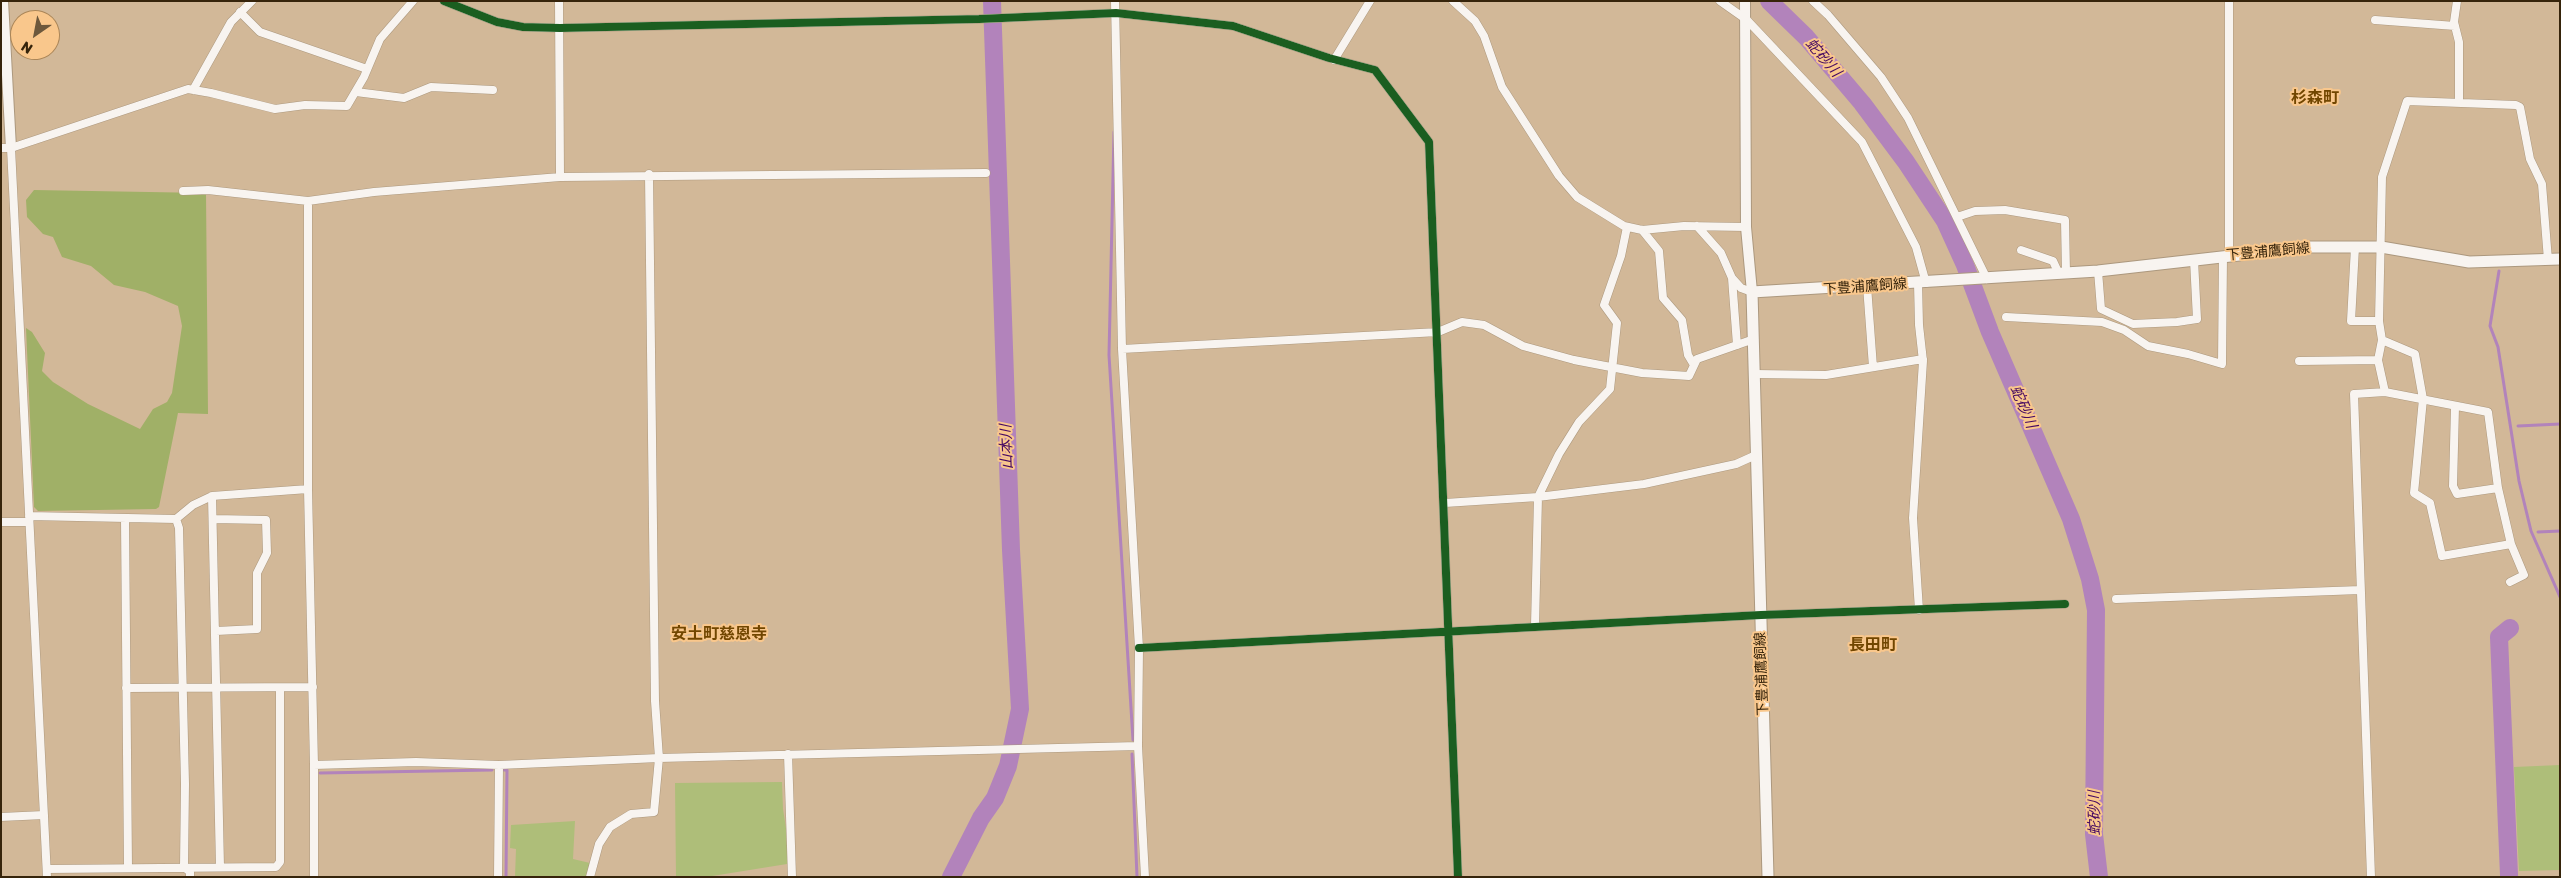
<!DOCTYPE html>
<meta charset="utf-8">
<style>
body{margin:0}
#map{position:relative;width:2561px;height:878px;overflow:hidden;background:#d2b898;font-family:Rubik,sans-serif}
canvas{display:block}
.frame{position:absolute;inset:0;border:2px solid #36240b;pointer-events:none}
.north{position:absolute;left:10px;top:10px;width:50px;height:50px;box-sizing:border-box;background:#f9c78c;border:1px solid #ab8658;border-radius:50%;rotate:213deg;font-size:14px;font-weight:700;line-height:20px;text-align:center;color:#36240b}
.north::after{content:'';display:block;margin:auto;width:18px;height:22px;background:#6d583c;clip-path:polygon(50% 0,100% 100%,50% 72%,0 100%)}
</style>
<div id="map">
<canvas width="2561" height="878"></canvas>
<div class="frame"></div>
<div class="north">N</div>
</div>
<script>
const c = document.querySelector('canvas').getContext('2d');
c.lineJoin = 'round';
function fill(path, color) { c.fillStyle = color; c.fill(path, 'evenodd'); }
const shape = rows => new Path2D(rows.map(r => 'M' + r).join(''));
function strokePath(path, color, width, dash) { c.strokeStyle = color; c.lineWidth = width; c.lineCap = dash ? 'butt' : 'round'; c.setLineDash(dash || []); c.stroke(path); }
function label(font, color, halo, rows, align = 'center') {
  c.font = font + ' Rubik,"Noto Sans JP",sans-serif'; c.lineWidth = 4; c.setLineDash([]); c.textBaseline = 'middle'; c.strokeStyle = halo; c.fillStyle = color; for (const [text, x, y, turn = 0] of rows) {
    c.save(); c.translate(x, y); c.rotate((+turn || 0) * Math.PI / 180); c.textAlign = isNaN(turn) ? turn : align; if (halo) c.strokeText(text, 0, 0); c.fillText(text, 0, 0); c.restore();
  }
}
const green = shape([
 [2560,765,2560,870,2519,871,2514,767],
 [782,782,783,809,787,835,787,864,706,877,676,877,675,783],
 [575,821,573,859,590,863,589,877,515,877,516,849,510,848,511,825]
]);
const forest = shape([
 [34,190,206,193,208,414,178,413,159,507,156,509,38,511,34,507,26,328,32,332,45,353,42,371,53,382,88,404,140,429,153,409,167,402,172,393,182,326,178,306,145,292,114,285,91,266,62,257,53,237,43,234,27,217,26,200]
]);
const stream = shape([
 [1114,132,1109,355,1133,740],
 [2499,271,2490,326,2498,347,2519,481,2531,531,2560,597],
 [2518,426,2560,424],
 [2538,532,2560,531],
 [1132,754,1137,877],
 [504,770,507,770,506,877],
 [320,773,492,770]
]);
const river = shape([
 [1769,1,1806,37,1862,103,1906,162,1945,221,1965,265,1990,332,2071,519,2090,579,2096,610,2094,834,2099,877],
 [2509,875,2499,637,2510,628],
 [951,877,981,818,995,798,1008,766,1020,709,1011,550,992,1]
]);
const minor = shape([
 [444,1,497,22,523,27,560,28,979,19,1116,13,1233,26,1329,58,1375,70,1429,142,1458,877],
 [559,1,560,177],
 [1115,1,1122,349,1139,648,1138,746,1145,877],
 [1453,1,1475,21,1484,36,1502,87,1559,176,1577,197,1624,226,1642,230,1684,226,1746,227],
 [1720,1,1747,20,1862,142,1916,247,1926,283],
 [1813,1,1828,15,1881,77,1908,118,1987,279],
 [2229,1,2229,255],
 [2457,1,2454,22,2459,42,2459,103],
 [240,12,260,32,367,69],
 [2375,20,2455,26],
 [1334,60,1370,1],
 [193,90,231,22,252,1],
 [356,92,404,98,431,87,493,90],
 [1,148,11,148,188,89,211,93,275,109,305,105,347,106,364,77,380,39,413,1],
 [11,148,47,877],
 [183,191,208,190,308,201,374,192,560,177,986,173],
 [308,201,308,489,314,765,314,877],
 [1957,217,1975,211,2005,210,2065,220,2066,273],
 [1697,226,1721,253,1732,278,1737,345],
 [1642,230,1659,251,1663,298,1682,320,1688,355,1694,365],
 [2355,247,2351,321,2379,321],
 [2021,250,2053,261,2059,274],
 [2098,271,2101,309,2133,324,2177,322,2197,319,2194,260],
 [1732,278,1741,288,1752,292],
 [1918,283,1919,325,1923,361,1913,518,1919,610],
 [1867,286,1873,367],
 [2006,317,2102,322,2124,330,2148,346,2188,354,2222,364,2223,256],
 [2382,340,2415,354,2423,399,2414,493,2430,503,2442,556,2511,544],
 [1122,349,1438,332,1462,322,1484,325,1523,346,1574,360,1642,373,1689,376,1697,359,1754,339],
 [2299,361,2378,360],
 [1755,374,1826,375,1923,359],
 [2385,392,2378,360,2382,340,2379,321,2382,177,2407,101,2516,105,2520,107,2530,159,2542,184,2548,260],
 [2455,407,2453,486,2457,494,2498,488],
 [212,496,220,867],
 [1445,503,1538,497,1644,484,1736,464,1756,455],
 [29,516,176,519,193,505,212,496,308,489],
 [125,519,128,868],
 [176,519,179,528,185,784,184,867,190,872,190,877],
 [214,519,266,520,267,553,257,573,257,629,216,631],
 [1,522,29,522],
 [2116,599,2360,590],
 [1535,626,1538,497,1559,454,1579,422,1610,389,1617,323,1604,305,1621,256,1627,227],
 [1139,648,1761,615,2065,604],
 [126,688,313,687],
 [788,754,792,877],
 [314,765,416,762,499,765,659,758,1138,746],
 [1,817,44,815],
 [47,869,276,867,280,862,280,688],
 [498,877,499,765],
 [590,877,599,844,610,827,631,814,654,812,659,758,655,701,649,174],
 [2371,877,2354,394,2385,392,2488,412,2498,488,2511,544,2524,575,2510,582]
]);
const tertiary = shape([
 [3,1,11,148],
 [1745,1,1746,227,1752,292]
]);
const secondary = shape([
 [1768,877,1752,292,2098,271,2310,247,2381,247,2469,262,2560,259]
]);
const cycleway = shape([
 [444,1,497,22,523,27,560,28,979,19,1116,13,1233,26,1329,58,1375,70,1429,142,1458,877],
 [1139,648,1761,615,2065,604]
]);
const streetNames = [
 ["下豊浦鷹飼線",2268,252,-5],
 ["下豊浦鷹飼線",1865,287,-4],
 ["下豊浦鷹飼線",1762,674,-92]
];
const waterNames = [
 ["蛇砂川",1823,58,49],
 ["蛇砂川",2023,407,67],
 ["山本川",1007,447,-92],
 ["蛇砂川",2095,813,-91]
];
const quarterNames = [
 ["杉森町",2315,98],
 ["安土町慈恩寺",719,634],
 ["長田町",1873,645]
];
fill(green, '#aebe79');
fill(forest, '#a0b067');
strokePath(stream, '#b283bb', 3);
strokePath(river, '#b283bb', 18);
strokePath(minor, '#ac987e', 9);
strokePath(tertiary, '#ac987e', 12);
strokePath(secondary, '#ac987e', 13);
strokePath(minor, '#f8f4f0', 8);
strokePath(tertiary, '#f8f4f0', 10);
strokePath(secondary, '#f8f4f0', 11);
strokePath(cycleway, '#1b5e20', 8);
label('14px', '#36240b', '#f9c78c', streetNames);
label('italic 15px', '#450962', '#f9c78c', waterNames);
label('bold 16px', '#714600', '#f9c78c', quarterNames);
</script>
